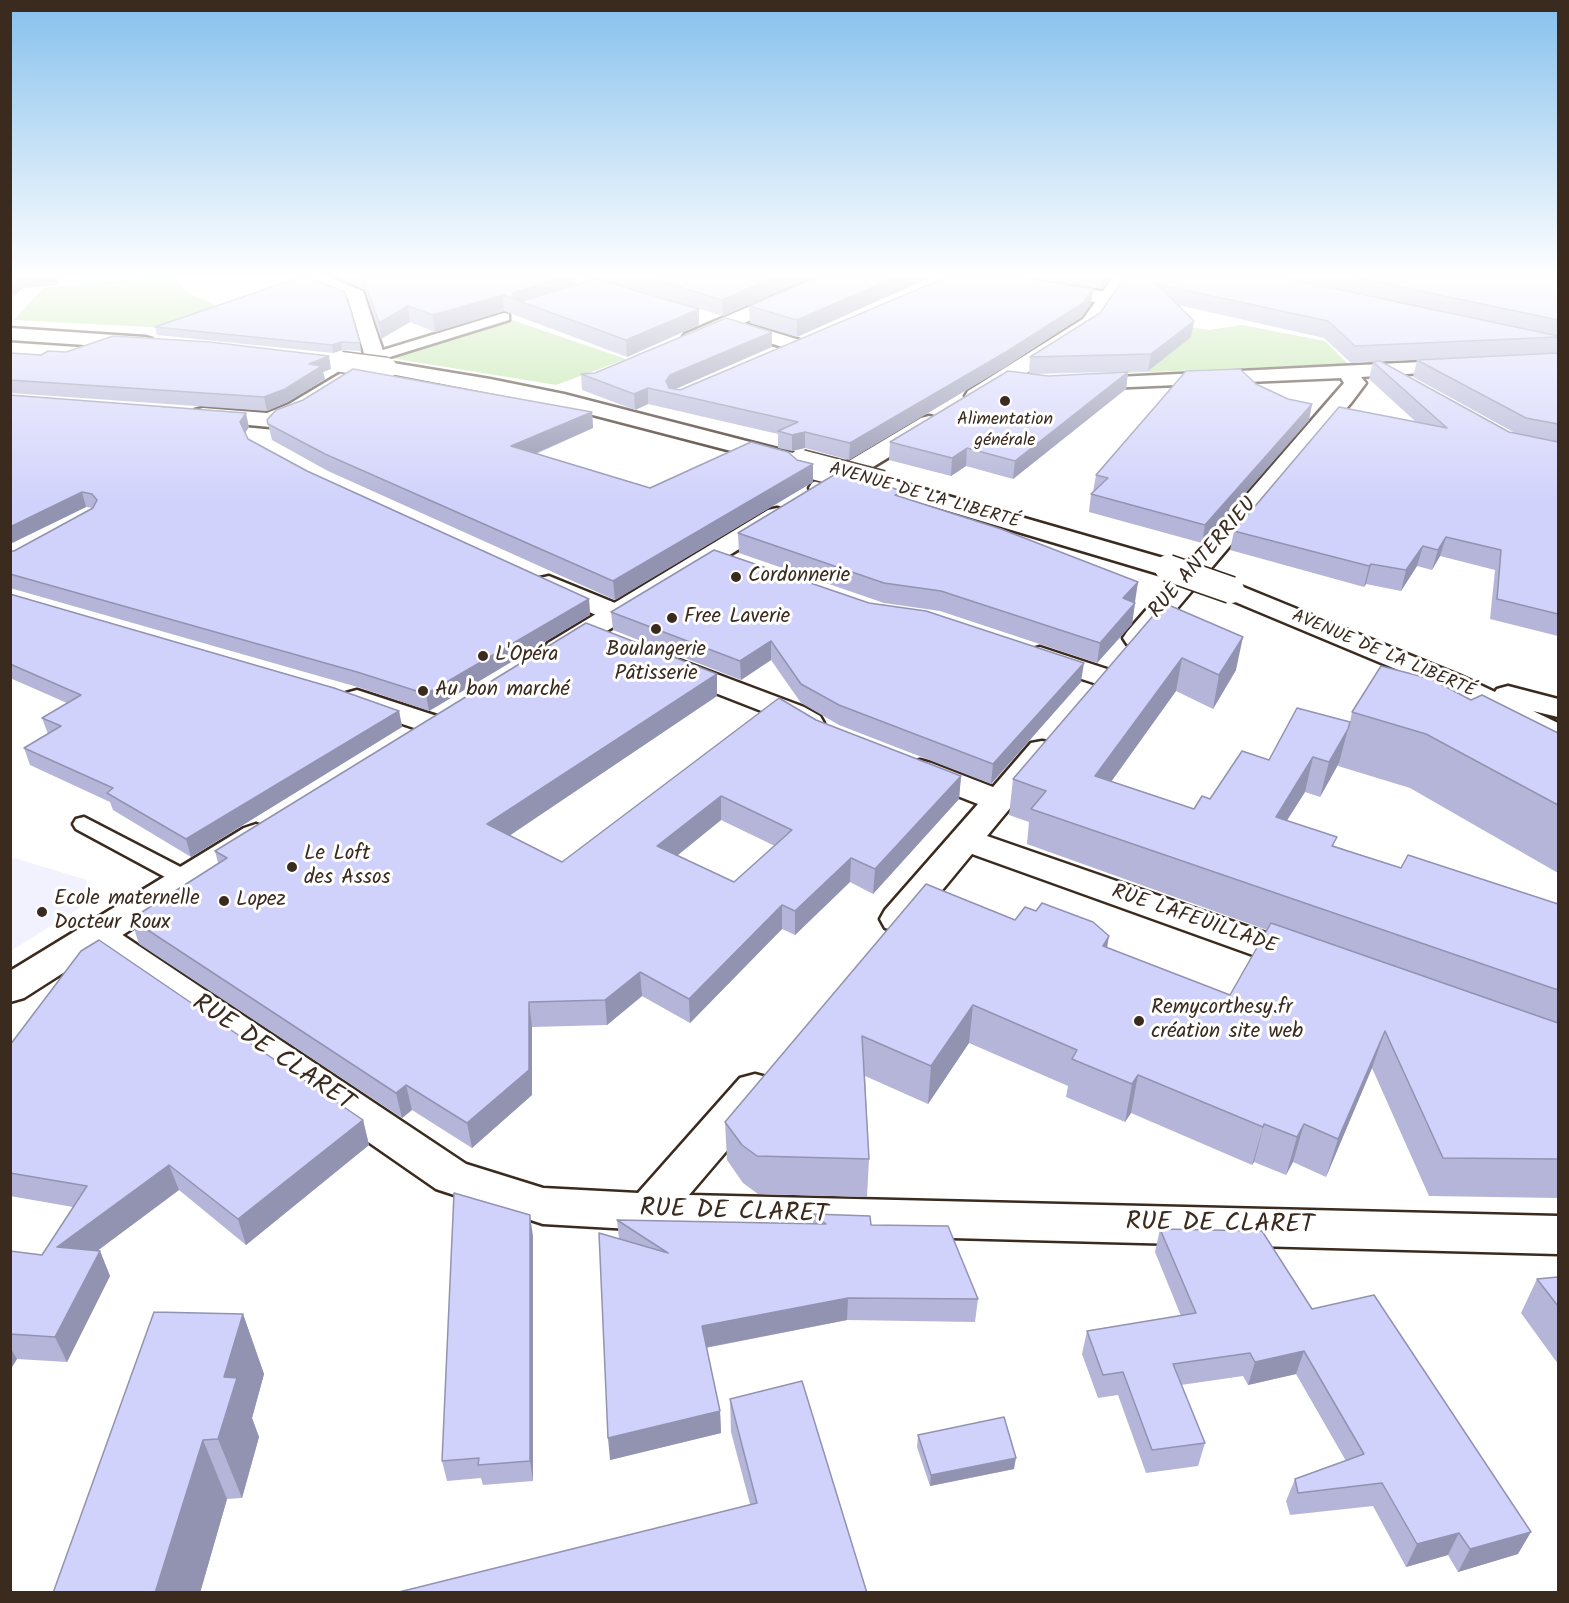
<!DOCTYPE html>
<meta charset="utf-8">
<style>
body{margin:0}
#map{position:relative;width:1569px;height:1603px;overflow:hidden;background:#fff;font-family:Kalam,sans-serif}
canvas{display:block}
.frame{position:absolute;inset:0;border:12px solid #3b2a1e;pointer-events:none}
</style>
<div id="map">
<canvas width="1569" height="1603"></canvas>
<div class="frame"></div>
</div>
<script>
const c = document.querySelector('canvas').getContext('2d');
c.lineJoin = 'round';
function fill(path, color) { c.fillStyle = color; c.fill(path, 'evenodd'); }
const shape = rows => new Path2D(rows.map(r => 'M' + r).join(''));
function strokePath(path, color, width, dash) { c.strokeStyle = color; c.lineWidth = width; c.lineCap = dash ? 'butt' : 'round'; c.setLineDash(dash || []); c.stroke(path); }
function label(font, color, halo, rows, align = 'center') {
  c.font = font + ' Kalam,sans-serif'; c.lineWidth = 6; c.setLineDash([]); c.textBaseline = 'middle'; c.strokeStyle = halo; c.fillStyle = color; for (const [text, x, y, turn = 0] of rows) {
    c.save(); c.translate(x, y); c.rotate((+turn || 0) * Math.PI / 180); c.textAlign = isNaN(turn) ? turn : align; if (halo) c.strokeText(text, 0, 0); c.fillText(text, 0, 0); c.restore();
  }
}
const built = shape([
 [11,857,87,880,89,902,11,951]
]);
const green = shape([
 [160,277,174,277,187,292,215,305,168,328,14,320,43,288],
 [509,319,626,359,556,385,391,358],
 [1242,325,1325,341,1348,364,1124,373,1190,327,1209,330]
]);
const lane = shape([
 [504,313,509,314,509,320,380,360,375,361,368,357,370,354,504,313],
 [84,817,194,874,198,879,194,884,186,887,178,884,76,829,73,824,76,819,84,817]
]);
const street = shape([
 [302,277,328,277,363,291,385,357,378,368,305,414,278,425,270,427,195,420,192,415,195,410,203,408,267,413,289,404,363,360,365,357,348,298,305,281,302,277],
 [556,277,585,277,631,291,633,295,624,301,559,281,556,277],
 [818,277,843,277,840,281,744,323,806,342,809,346,806,350,792,350,728,330,692,344,685,342,682,338,685,334,818,277],
 [962,277,1009,277,1107,292,1116,298,1107,304,971,282,962,277],
 [1461,360,1468,362,1471,366,1468,370,1361,377,1366,383,1351,403,1147,644,1137,647,1127,644,1123,638,1127,632,1344,383,1341,378,1084,389,1077,387,1073,383,1077,379,1461,360],
 [549,576,625,607,629,613,625,619,615,621,605,619,540,590,536,584,540,578,549,576],
 [1040,647,1113,671,1118,677,1113,683,1103,686,1030,662,1026,656,1030,650,1040,647],
 [674,658,804,707,820,716,824,723,820,730,809,732,798,730,782,719,664,673,659,667,664,661,674,658],
 [357,690,443,718,447,725,443,732,432,734,346,705,342,699,346,693,357,690],
 [1042,741,1053,743,1058,750,987,836,1315,950,1321,959,1315,968,1302,972,1289,968,972,854,911,928,898,931,885,928,880,919,885,910,978,804,909,777,904,770,909,763,920,760,931,763,993,787,1031,743,1042,741],
 [96,923,109,926,466,1164,543,1188,638,1193,740,1078,755,1074,770,1078,776,1089,770,1100,689,1195,1558,1216,1558,1254,648,1230,543,1224,436,1189,100,956,92,967,79,971,66,967,60,958,66,949,83,926,96,923]
]);
const secondary = shape([
 [1113,277,1131,277,1097,327,984,401,968,401,965,396,968,391,1083,319,1113,277],
 [929,416,937,418,940,423,937,428,830,493,821,495,812,493,809,488,812,483,921,418,929,416],
 [777,508,786,510,789,515,786,520,568,655,558,658,548,655,544,649,548,643,768,510,777,508],
 [256,824,268,828,273,835,268,842,24,998,10,1002,10,971,244,828,256,824]
]);
const primary = shape([
 [10,328,145,337,152,339,155,343,152,347,145,349,10,340,10,328],
 [387,362,490,379,564,394,793,453,797,458,793,463,785,465,562,407,380,372,377,368,380,364,387,362],
 [882,477,1177,562,1181,568,1177,574,1168,576,1159,574,874,489,870,484,874,479,882,477],
 [1231,582,1461,676,1495,692,1497,689,1508,686,1558,699,1558,717,1533,711,1558,723,1558,744,1547,742,1441,688,1221,596,1217,590,1221,584,1231,582]
]);
const primaryBridgeFar1 = shape([
 [341,362,387,368]
]);
const primaryBridge = shape([
 [801,463,882,484],
 [1168,568,1231,590]
]);
const wall = shape([
 [10,277,58,285,23,288,14,296,10,297],
 [335,277,445,277,443,278,444,278,447,277,575,277,576,285,699,309,699,325,627,357,504,311,435,332,410,322,381,339,365,290],
 [595,277,812,277,723,316],
 [818,277,931,277,797,337,750,323,749,306],
 [1026,277,1111,277,1102,289],
 [1125,277,1558,277,1558,636,1490,619,1495,570,1440,556,1432,570,1417,566,1401,591,1366,584,1364,587,1230,550,1234,531,1416,422,1369,379,1373,362,1351,363,1324,338,1178,305,1191,337,1148,371,1034,374,1048,376,1128,372,1126,389,1013,479,966,466,951,476,889,460,890,442,1029,373,1030,357,1100,313],
 [1417,360,1413,377,1515,433,1509,432,1380,361],
 [1091,304,1081,317,1005,367,849,460,805,448,792,451,778,448,778,434,648,404,635,410,582,390,581,374,595,373,772,332,772,347,675,389,680,390],
 [155,327,360,343,361,351,342,350,333,353,157,335],
 [10,353,331,369,323,372,325,379,288,402,267,411,10,393],
 [1256,384,1288,399,1312,404,1309,420,1202,543,1089,512,1091,494,1093,492,1096,475],
 [10,395,249,427,245,433,248,439,307,471,589,599,590,615,429,711,361,688,10,588,10,551,14,551,93,508,86,507,10,544],
 [592,412,593,428,536,454,650,488,797,460,813,464,813,482,615,600,328,471,272,440,267,420],
 [901,491,901,497,1138,582,1134,603,1135,603,1132,624,1097,663,940,611,884,603,739,553,738,533],
 [10,594,399,711,402,727,191,857,113,810,110,802,30,765,24,748,48,734,42,718,67,703,10,678],
 [1164,603,1236,670,1213,709,1176,691,1111,782,1194,809,1269,760,1350,722,1352,712,1471,700,1558,733,1558,873,1410,788,1338,766,1339,763,1320,797,1305,792,1287,820,1335,846,1401,868,1558,904,1558,1198,1429,1196,1372,1068,1326,1177,1293,1162,1286,1175,1254,1162,1252,1165,1131,1113,1125,1122,1066,1097,1068,1086,969,1043,928,1104,865,1076,869,1159,867,1197,758,1194,743,1183,727,1160,725,1122,1015,920,1107,948,1230,995,1267,930,1027,844,1029,822,1009,815,1013,779],
 [611,612,1081,682,991,784,839,725,801,703,771,660,741,680,613,630],
 [717,696,509,836,562,862,816,720,961,776,959,799,873,894,850,882,795,935,782,929,690,1023,642,996,607,1025,532,1027,532,1095,472,1148,412,1110,402,1118,139,944,131,919,218,863,215,851],
 [721,820,775,846,734,882,677,856],
 [10,1045,363,1120,369,1145,246,1245,179,1190,98,1250,100,1251,110,1276,67,1362,17,1359,10,1370,10,1251,42,1255,73,1207,10,1196],
 [813,1214,871,1225,978,1299,975,1322,847,1320,706,1348,720,1411,721,1433,610,1460,619,1239,617,1220,813,1224],
 [1160,1229,1312,1309,1518,1554,1458,1572,1448,1555,1406,1567,1373,1506,1290,1515,1286,1501,1295,1479,1346,1461,1296,1374,1248,1385,1243,1376,1181,1385,1205,1443,1198,1466,1146,1473,1118,1395,1098,1398,1082,1354,1087,1331,1181,1316,1155,1252],
 [533,1236,533,1481,483,1485,481,1478,447,1481,442,1461],
 [1558,1277,1558,1364,1521,1313,1537,1279],
 [243,1314,264,1374,252,1418,259,1437,242,1498,227,1499,200,1593,53,1593],
 [730,1399,867,1593,750,1504,731,1432],
 [918,1435,1014,1469,930,1486,917,1447]
]);
const shadedWall = shape([
 [20,277,58,277,58,285,23,288,14,296,11,286],
 [561,277,575,277,576,288,528,304,512,298,513,293],
 [775,277,812,277,723,316,722,300],
 [896,277,931,277,797,337,797,320],
 [1103,277,1111,277,1102,289],
 [1093,289,1091,304,1081,317,1005,367,849,460,850,443],
 [503,295,504,311,435,332,433,315],
 [408,306,410,322,381,339,379,323],
 [699,309,699,325,627,357,626,340],
 [1194,321,1191,337,1148,371,1151,354],
 [772,332,772,347,671,391,666,381,670,375],
 [341,342,342,350,333,353,332,345],
 [329,356,331,369,323,372,325,379,288,402,267,411,264,397,309,364],
 [1128,372,1126,389,1013,479,1015,461],
 [648,388,648,404,635,410,634,394],
 [1312,404,1309,420,1202,543,1205,525],
 [592,412,593,428,513,463,511,446],
 [246,413,249,427,243,436,240,422],
 [805,432,805,448,792,451,792,435],
 [967,448,966,466,951,476,952,458],
 [813,464,813,482,615,600,613,581],
 [901,491,900,510,895,495],
 [82,492,86,507,10,544,10,527],
 [1446,537,1440,556,1432,570,1438,550],
 [1423,546,1417,566,1401,591,1406,570],
 [1371,564,1366,584,1364,587,1369,566],
 [1138,582,1135,602,1120,618,1123,598],
 [589,599,590,615,429,711,426,694],
 [1135,603,1132,624,1097,663,1100,643],
 [1243,637,1236,670,1213,709,1219,675],
 [771,641,771,660,741,680,740,661],
 [1182,658,1176,691,1090,811,1095,776],
 [1084,663,1081,682,991,784,993,764],
 [717,674,717,696,491,848,487,824],
 [399,711,402,727,191,857,186,839],
 [1348,729,1339,763,1320,797,1329,762],
 [1313,757,1305,792,1267,852,1276,817],
 [961,776,959,799,873,894,875,869],
 [721,796,721,820,659,870,657,846],
 [851,858,850,882,795,935,795,911],
 [782,905,782,929,690,1023,689,999],
 [1109,936,1103,973,1103,946],
 [640,972,642,996,607,1025,605,1000],
 [529,1002,532,1027,532,1095,472,1148,467,1123],
 [973,1005,969,1043,928,1104,931,1066],
 [1385,1031,1372,1068,1326,1177,1338,1139],
 [1138,1075,1131,1113,1125,1122,1132,1084],
 [406,1085,412,1110,402,1118,396,1093],
 [363,1120,369,1145,246,1245,238,1219],
 [1264,1124,1254,1162,1252,1165,1263,1127],
 [1304,1124,1293,1162,1286,1175,1297,1137],
 [169,1165,179,1190,69,1272,57,1247],
 [530,1215,533,1236,533,1481,530,1461],
 [100,1251,110,1276,67,1362,55,1337],
 [848,1298,847,1320,703,1348,702,1326],
 [243,1314,264,1374,252,1418,259,1437,242,1498,218,1439,224,1377],
 [10,1347,17,1359,10,1370],
 [1304,1351,1296,1374,1248,1385,1255,1362],
 [720,1411,721,1433,610,1460,608,1438],
 [203,1440,227,1499,200,1593,155,1593],
 [1016,1458,1014,1469,930,1486,931,1475],
 [1531,1532,1518,1554,1458,1572,1470,1549],
 [1459,1533,1448,1555,1406,1567,1417,1544]
]);
const building = shape([
 [10,277,20,277,10,286,10,277],
 [301,277,307,277,345,292,360,343,341,342,332,345,155,327,301,277],
 [363,277,442,277,444,278,447,277,561,277,513,293,512,297,521,301,596,279,699,309,626,340,503,295,433,315,408,306,379,323,363,277],
 [647,277,775,277,722,300,647,277],
 [818,277,896,277,797,320,749,306,818,277],
 [947,277,1018,277,1093,289,1083,303,1006,352,850,443,805,432,792,435,778,431,798,422,648,388,634,394,581,374,595,373,726,318,772,332,670,375,666,381,669,388,680,390,947,277],
 [1125,277,1280,277,1558,336,1558,337,1355,346,1328,321,1157,284,1194,321,1151,354,1030,357,1100,313,1125,277],
 [1354,277,1558,277,1558,320,1354,277],
 [113,336,210,342,329,356,309,364,322,366,285,389,264,397,10,380,10,353,41,355,48,351,66,352,113,336],
 [1558,353,1558,424,1526,418,1417,360,1558,353],
 [1380,361,1509,432,1558,442,1558,614,1497,599,1501,550,1446,537,1438,550,1423,546,1406,570,1371,564,1369,566,1234,531,1339,407,1447,428,1373,362,1380,361],
 [353,369,592,412,511,446,650,488,751,442,788,452,797,460,813,464,613,581,325,454,268,424,267,420,276,410,303,400,353,369],
 [1240,369,1256,384,1288,399,1312,404,1205,525,1091,494,1108,478,1096,475,1186,371,1240,369],
 [1008,371,1048,376,1128,372,1015,461,967,448,952,458,890,442,1008,371],
 [10,395,246,413,240,422,248,439,307,471,589,599,426,694,357,672,10,574,10,551,14,551,93,508,97,500,92,494,82,492,10,527,10,395],
 [842,470,901,491,895,495,1001,529,1138,582,1123,598,1135,603,1100,643,941,591,884,583,738,533,842,470],
 [714,550,869,603,926,611,1084,663,993,764,839,705,801,684,771,641,740,661,611,612,714,550],
 [10,594,334,688,399,711,186,839,107,793,113,788,24,748,61,726,42,718,81,695,10,664,10,594],
 [1164,603,1243,637,1219,675,1182,658,1095,776,1194,809,1202,796,1210,799,1242,751,1269,760,1297,708,1350,722,1348,729,1329,762,1313,757,1276,817,1337,837,1332,846,1401,868,1408,855,1558,904,1558,990,1031,809,1046,791,1013,779,1164,603],
 [586,623,717,674,487,824,562,862,779,698,816,720,961,776,875,869,851,858,795,911,782,905,689,999,640,972,605,1000,529,1002,529,1070,467,1123,406,1085,396,1093,131,919,227,858,215,851,586,623],
 [721,796,792,830,734,882,657,846,721,796],
 [1381,666,1431,679,1471,700,1482,695,1558,733,1558,805,1426,734,1352,712,1381,666],
 [926,884,1015,920,1025,907,1036,911,1042,903,1093,922,1109,936,1103,946,1230,995,1271,923,1558,1023,1558,1159,1443,1158,1385,1031,1338,1139,1304,1124,1297,1137,1264,1124,1263,1127,1138,1075,1132,1084,1072,1059,1077,1050,973,1005,931,1066,862,1036,869,1159,757,1156,742,1145,725,1122,926,884],
 [99,940,363,1120,238,1219,169,1165,57,1247,100,1251,55,1337,10,1334,10,1251,42,1255,87,1186,10,1173,10,1045,81,951,99,940],
 [454,1193,530,1215,530,1461,478,1465,479,1458,442,1461,454,1193],
 [813,1214,870,1216,871,1225,948,1226,978,1299,848,1298,702,1326,720,1411,608,1438,599,1233,668,1253,617,1220,826,1224,813,1214],
 [1160,1229,1262,1231,1312,1309,1374,1295,1531,1532,1470,1549,1459,1533,1417,1544,1382,1483,1298,1493,1295,1479,1364,1454,1304,1351,1255,1362,1250,1353,1173,1364,1205,1443,1152,1450,1123,1372,1103,1375,1087,1331,1196,1313,1160,1229],
 [1558,1277,1558,1306,1537,1279,1558,1277],
 [154,1312,243,1314,224,1377,237,1378,218,1439,203,1440,155,1593,53,1593,154,1312],
 [802,1381,867,1593,395,1593,757,1503,730,1399,802,1381],
 [1004,1417,1016,1458,931,1475,918,1435,1004,1417]
]);
const markers = [
 [1005,401,6,"#3b2a1e"],
 [736,577,6,"#3b2a1e"],
 [672,618,6,"#3b2a1e"],
 [656,629,6,"#3b2a1e"],
 [483,656,6,"#3b2a1e"],
 [423,691,6,"#3b2a1e"],
 [292,867,6,"#3b2a1e"],
 [224,901,6,"#3b2a1e"],
 [42,912,6,"#3b2a1e"],
 [1139,1021,6,"#3b2a1e"]
];
const farPoinames = [
 ["Alimentation",1005,421],
 ["générale",1005,442]
];
const farStreetnames = [
 ["AVENUE DE LA LIBERTÉ",924,497,16],
 ["AVENUE DE LA LIBERTÉ",1383,655,23]
];
const streetNames = [
 ["RUE ANTERRIEU",1204,559,-49],
 ["RUE LAFEUILLADE",1194,921,19]
];
const poiNames = [
 ["Cordonnerie",748,577],
 ["Free Laverie",684,618],
 ["Boulangerie",656,651,"center"],
 ["Pâtisserie",656,675,"center"],
 ["L'Opéra",495,656],
 ["Au bon marché",435,691],
 ["Le Loft",304,855],
 ["des Assos",304,879],
 ["Ecole maternelle",54,900],
 ["Docteur Roux",54,924],
 ["Lopez",236,901],
 ["Remycorthesy.fr",1151,1009],
 ["création site web",1151,1033]
];
const nearStreetnames = [
 ["RUE DE CLARET",272,1055,34],
 ["RUE DE CLARET",734,1214,2],
 ["RUE DE CLARET",1220,1226,1]
];
fill(built, '#f1f2fe');
fill(green, '#b8e19d');
strokePath(lane, '#3b2a1e', 5);
strokePath(street, '#3b2a1e', 5);
strokePath(secondary, '#3b2a1e', 5);
strokePath(primary, '#3b2a1e', 5);
fill(lane, '#fff');
fill(street, '#fff');
fill(secondary, '#fff');
fill(primary, '#fff');
strokePath(primaryBridgeFar1, '#3b2a1e', 23, []);
strokePath(primaryBridge, '#3b2a1e', 29, []);
strokePath(primaryBridgeFar1, '#fff', 20);
strokePath(primaryBridge, '#fff', 26);
fill(wall, '#b4b5d8');
fill(shadedWall, '#9293b0');
fill(building, '#d1d2fb');
strokePath(building, '#9293b0', 1.5);
const sky = c.createLinearGradient(0, 0, 0, 502);
sky.addColorStop(0, '#86c0ed');
sky.addColorStop(0.55, '#fff');
sky.addColorStop(1, '#ffffff00');
c.fillStyle = sky;
c.fillRect(0, 0, 1569, 502);
for (const [x, y, r, color] of markers) { const dot = new Path2D(); dot.arc(x, y, r, 0, 2 * Math.PI); c.fillStyle = color; c.fill(dot); strokePath(dot, '#fff', 2); }
label('18px', '#3b2a1e', '#fff', farPoinames);
label('18px', '#3b2a1e', '#fff', farStreetnames);
label('21px', '#3b2a1e', '#fff', streetNames);
label('21px', '#3b2a1e', '#fff', poiNames, 'left');
label('26px', '#3b2a1e', '#fff', nearStreetnames);
</script>
